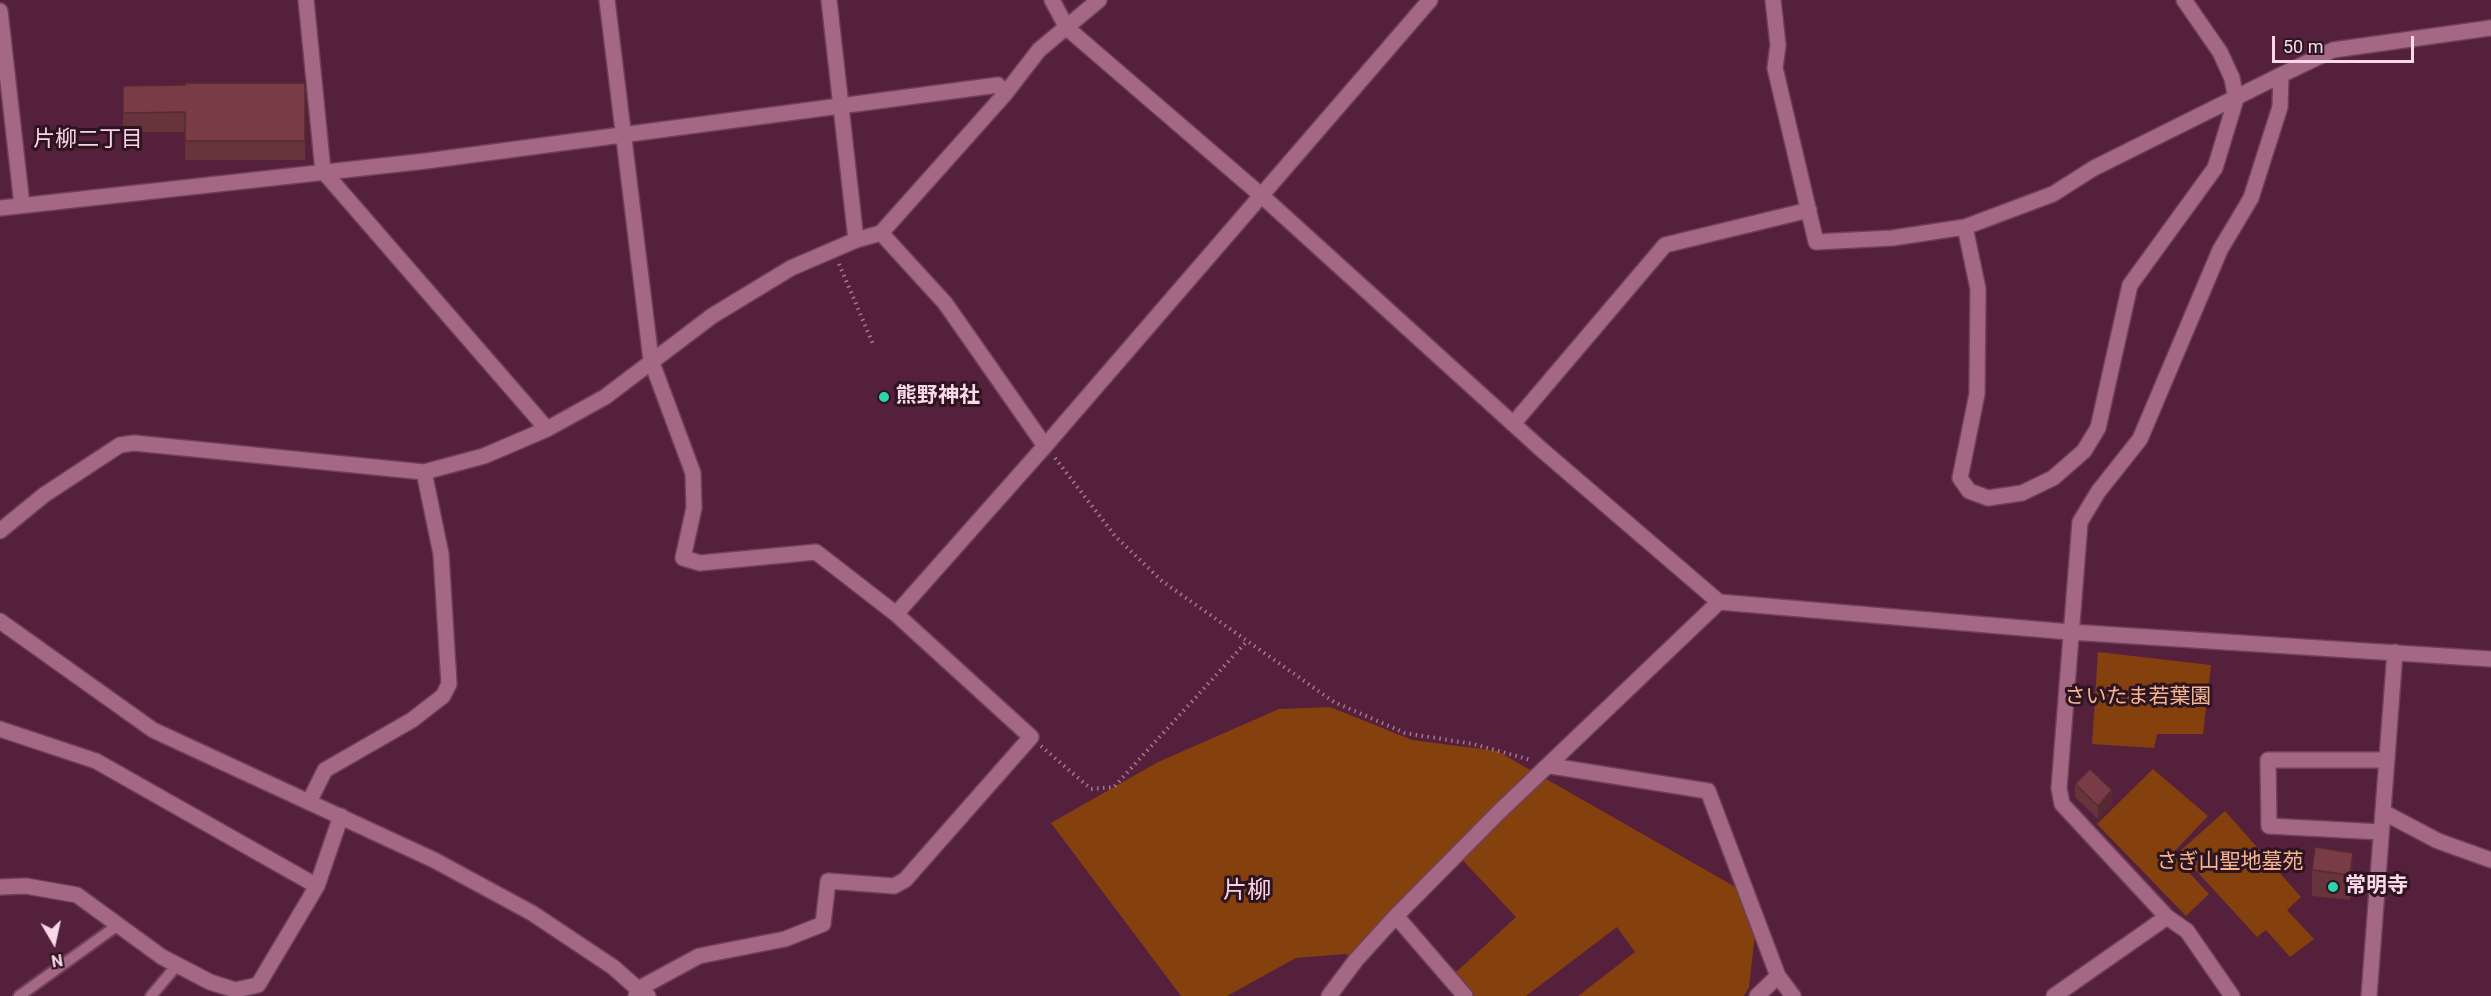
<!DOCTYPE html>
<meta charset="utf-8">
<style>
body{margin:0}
#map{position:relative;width:2491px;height:996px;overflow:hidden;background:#55203c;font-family:Roboto,sans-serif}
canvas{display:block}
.north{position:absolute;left:24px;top:912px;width:60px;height:60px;-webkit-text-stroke:4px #2c1420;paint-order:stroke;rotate:171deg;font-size:16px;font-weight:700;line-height:24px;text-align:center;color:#fbd8e7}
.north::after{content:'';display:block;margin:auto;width:21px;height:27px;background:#fbd8e7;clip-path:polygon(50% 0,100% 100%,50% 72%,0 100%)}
.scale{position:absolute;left:2272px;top:36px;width:142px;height:27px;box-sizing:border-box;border:3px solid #fbd8e7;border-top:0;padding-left:8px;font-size:18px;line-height:21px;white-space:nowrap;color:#fbd8e7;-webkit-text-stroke:4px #2c1420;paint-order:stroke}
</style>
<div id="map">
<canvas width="2491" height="996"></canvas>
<div class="north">N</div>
<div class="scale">50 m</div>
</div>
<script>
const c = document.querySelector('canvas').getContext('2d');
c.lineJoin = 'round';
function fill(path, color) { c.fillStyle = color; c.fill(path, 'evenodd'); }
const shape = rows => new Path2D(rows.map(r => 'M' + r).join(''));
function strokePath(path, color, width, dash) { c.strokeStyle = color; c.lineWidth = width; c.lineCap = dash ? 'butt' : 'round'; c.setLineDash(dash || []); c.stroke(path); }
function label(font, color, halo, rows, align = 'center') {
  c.font = font + ' Roboto,"Noto Sans JP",sans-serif'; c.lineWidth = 6; c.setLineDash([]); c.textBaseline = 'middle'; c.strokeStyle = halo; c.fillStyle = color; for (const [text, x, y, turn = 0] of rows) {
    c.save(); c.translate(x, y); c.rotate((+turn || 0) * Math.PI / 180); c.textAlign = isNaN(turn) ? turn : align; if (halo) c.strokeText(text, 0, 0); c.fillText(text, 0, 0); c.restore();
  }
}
const green = shape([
 [2098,652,2211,665,2203,734,2157,734,2154,748,2092,744],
 [1330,707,1412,740,1497,751,1753,897,1755,935,1749,987,1744,996,1578,996,1635,952,1617,927,1526,996,1472,996,1454,974,1516,917,1455,852,1355,956,1345,954,1296,958,1227,996,1181,996,1051,823,1158,762,1279,709],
 [2153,769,2208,816,2172,854,2209,894,2186,916,2097,824],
 [2225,811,2301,897,2287,910,2314,939,2290,957,2266,930,2257,937,2179,852]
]);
const path = shape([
 [839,264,873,344],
 [1055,458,1115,536,1162,581,1334,702,1405,733,1473,744,1531,760],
 [1041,746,1091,789,1114,787,1248,640]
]);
const service = shape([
 [19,996,118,925],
 [151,996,178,964]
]);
const minor = shape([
 [306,0,323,171,547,429],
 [607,0,651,360,693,473,694,508,683,558,700,563,816,552,896,614,1031,737,905,880,894,886,828,881,823,924,785,939,699,956,638,989,648,996],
 [829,0,856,240],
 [1052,0,1067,28,1262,196,1542,450,1719,602,2070,632,2491,659],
 [1773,0,1778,45,1775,68,1816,242,1892,238,1965,227,2053,194,2094,168,2281,75],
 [0,11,22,205],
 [0,208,426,161,998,85,1005,94],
 [1965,227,1978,289,1977,394,1960,478,1969,491,1988,498,2022,493,2053,478,2084,451,2098,428,2130,285,2215,168,2236,99,2232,78,2220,52,2184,0],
 [881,233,945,303,1045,446],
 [1513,424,1665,245,1809,210],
 [0,531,44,495,120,445,134,443,424,472,484,456,547,429,605,397,712,316,791,268,856,240,881,233,1005,94,1039,50,1099,0],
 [896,614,1045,446,1430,0],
 [0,729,96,761,317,886],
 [1551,766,1708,791,1778,976,1793,996],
 [309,802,325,770,412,720,443,696,449,684,441,554,424,472],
 [2383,812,2438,841,2491,860],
 [2381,832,2269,826,2268,760,2387,760],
 [0,887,26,886,77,895,162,957,210,982,235,990,258,985,317,886,341,816],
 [1396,916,1465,996],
 [1329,996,1356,960,1396,916,1499,812,1719,602],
 [1757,996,1778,976],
 [2054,996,2167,917],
 [2232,996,2187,931,2167,917,2062,804,2059,788,2080,522,2098,492,2140,439,2220,250,2251,198,2280,107,2281,75,2333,50,2491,28],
 [2369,996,2395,652]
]);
const tertiary = shape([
 [0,621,153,730,434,860,532,913,613,967,638,989,636,996]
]);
const wall = shape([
 [305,83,305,160,185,160,185,132,123,132,123,86],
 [2075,784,2112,804,2098,819,2075,797],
 [2353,853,2353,879,2350,900,2312,896,2312,870]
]);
const shadedWall = shape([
 [2112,790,2112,804,2098,819,2098,806],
 [2353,853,2353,879,2350,900,2350,875]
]);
const building = shape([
 [185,83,305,83,305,141,185,141,185,112,123,113,123,86,185,85,185,83],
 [2090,769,2112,790,2098,806,2075,784,2090,769],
 [2315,847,2353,853,2350,875,2312,870,2315,847]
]);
const markers = [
 [884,397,6,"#2ed4aa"],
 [2333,887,6,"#2ed4aa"]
];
const poiNames = [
 ["熊野神社",896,397],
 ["常明寺",2345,887]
];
const parkNames = [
 ["さいたま若葉園",2138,698],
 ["さぎ山聖地墓苑",2230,863]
];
const neighbourhoodNames = [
 ["片柳二丁目",88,140]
];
const quarterNames = [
 ["片柳",1247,892]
];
fill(green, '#84400d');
strokePath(service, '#6f405a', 14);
strokePath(minor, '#6f405a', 18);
strokePath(tertiary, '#6f405a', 18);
strokePath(path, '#a5798f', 4, [1.5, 4.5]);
strokePath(service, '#a46884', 10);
strokePath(minor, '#a46884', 15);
strokePath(tertiary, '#a46884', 15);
fill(wall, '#68343c');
fill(shadedWall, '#552a31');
fill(building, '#793c46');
strokePath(building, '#552a31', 1.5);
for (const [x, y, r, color] of markers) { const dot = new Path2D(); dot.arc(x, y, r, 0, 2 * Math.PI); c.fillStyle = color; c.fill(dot); strokePath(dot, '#2c1420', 2); }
label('bold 21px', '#fbd8e7', '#2c1420', poiNames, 'left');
label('21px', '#f6b590', '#2c1420', parkNames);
label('22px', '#fbd2e3', '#2c1420', neighbourhoodNames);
label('24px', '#fbd2e3', '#2c1420', quarterNames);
</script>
